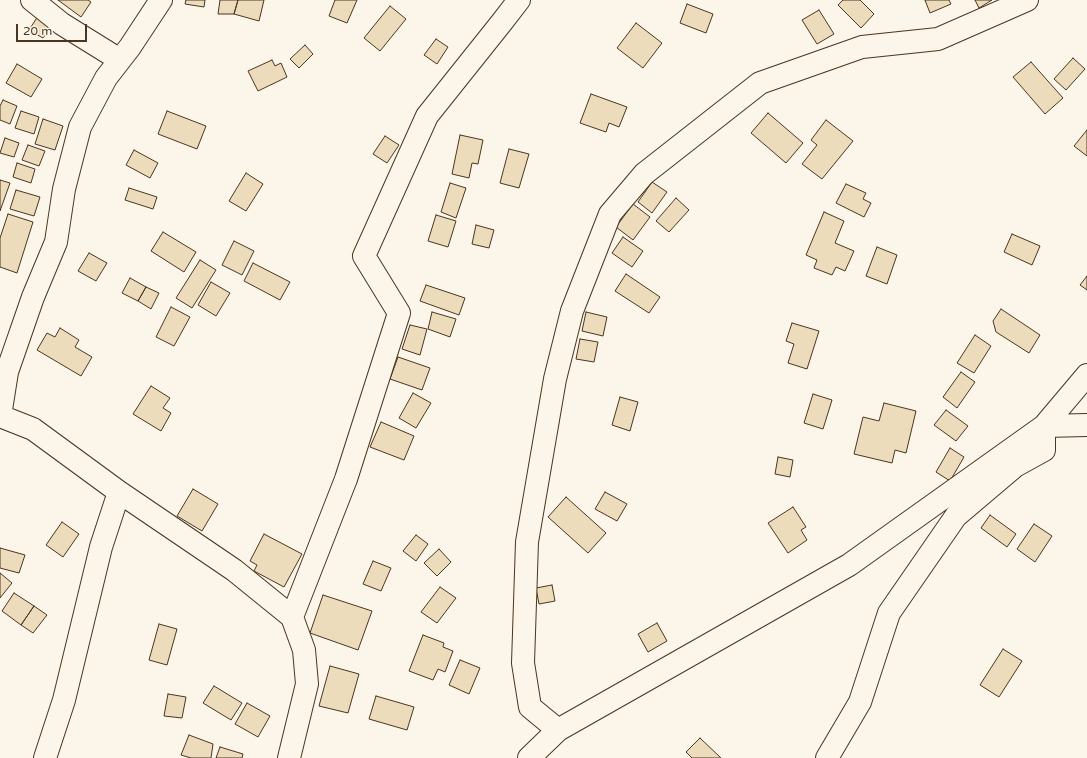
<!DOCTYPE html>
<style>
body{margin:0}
#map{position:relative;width:1087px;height:758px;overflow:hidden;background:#fbf6e9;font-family:"Varela Round",sans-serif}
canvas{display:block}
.scale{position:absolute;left:16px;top:24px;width:71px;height:18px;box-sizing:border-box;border:2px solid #4a3520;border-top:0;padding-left:5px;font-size:12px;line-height:14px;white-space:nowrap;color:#4a3520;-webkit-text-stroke:3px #fbf6e9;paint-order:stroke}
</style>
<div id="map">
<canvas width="1087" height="758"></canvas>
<div class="scale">20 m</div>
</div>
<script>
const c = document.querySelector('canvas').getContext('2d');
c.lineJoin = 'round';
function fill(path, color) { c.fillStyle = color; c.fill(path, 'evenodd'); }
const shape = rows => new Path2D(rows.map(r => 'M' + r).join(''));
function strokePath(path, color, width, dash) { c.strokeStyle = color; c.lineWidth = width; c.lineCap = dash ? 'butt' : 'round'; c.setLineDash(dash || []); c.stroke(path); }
const building = shape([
 [58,0,88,0,91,2,81,17,58,0],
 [186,0,205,0,204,7,185,4,186,0],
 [220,0,238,0,234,14,218,14,220,0],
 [238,0,264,0,259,21,234,14,238,0],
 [335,0,357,0,347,23,329,16,335,0],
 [843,0,860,0,874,14,861,28,838,5,843,0],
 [925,0,949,0,951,4,930,13,925,0],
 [975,0,992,0,979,8,975,0],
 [687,4,713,14,706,33,680,23,687,4],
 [390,6,406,19,380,51,364,38,390,6],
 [819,10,834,34,817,44,802,20,819,10],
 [38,16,52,25,43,38,29,30,38,16],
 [636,23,662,43,643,68,617,48,636,23],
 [436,39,448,47,437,64,424,55,436,39],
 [305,45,313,54,299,68,290,59,305,45],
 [1073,58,1085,69,1066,90,1054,79,1073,58],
 [272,60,275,66,281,63,287,77,258,91,248,71,272,60],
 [1031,62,1063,98,1045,114,1013,77,1031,62],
 [17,64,42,79,31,97,6,83,17,64],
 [591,94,627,107,619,127,609,123,606,132,580,123,591,94],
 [3,100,17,106,10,124,0,120,0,106,3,100],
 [21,111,39,117,34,134,15,128,21,111],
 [167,111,206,126,197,149,158,134,167,111],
 [768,113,803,143,786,163,751,133,768,113],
 [43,119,63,126,55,150,35,144,43,119],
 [826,120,853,141,822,179,802,164,817,145,811,140,826,120],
 [1087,130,1087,156,1074,146,1087,130],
 [460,135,483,140,478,164,472,163,469,178,452,174,460,135],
 [385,136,399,145,387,163,373,154,385,136],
 [5,138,19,143,14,157,0,153,5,138],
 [28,145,45,151,39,166,22,160,28,145],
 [509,149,529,154,519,188,500,183,509,149],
 [134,150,158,163,150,178,126,165,134,150],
 [17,163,35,169,31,183,13,177,17,163],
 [246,173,263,184,246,211,229,201,246,173],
 [0,180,10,183,0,211,0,180],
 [652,182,667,192,652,213,638,202,652,182],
 [450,183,466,188,456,218,441,212,450,183],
 [846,184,866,193,863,199,871,203,864,217,836,203,846,184],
 [129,188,157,197,153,209,125,200,129,188],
 [16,190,40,197,34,216,10,209,16,190],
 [676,198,689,210,669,232,656,221,676,198],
 [633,204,650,217,633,240,616,227,633,204],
 [824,212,844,221,835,243,854,251,845,271,836,267,832,275,814,268,817,260,806,255,824,212],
 [8,214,33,222,17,273,0,267,0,238,8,214],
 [436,215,456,221,448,247,428,241,436,215],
 [476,225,494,230,489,248,472,244,476,225],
 [163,232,196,252,184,272,151,251,163,232],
 [1012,234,1040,246,1032,265,1004,252,1012,234],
 [623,237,643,251,632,267,612,253,623,237],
 [234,241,254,251,242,275,222,265,234,241],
 [877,247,897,255,887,284,866,276,877,247],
 [89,253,107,263,96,281,78,271,89,253],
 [200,260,216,270,192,308,176,298,200,260],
 [253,263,290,282,280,300,244,281,253,263],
 [626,274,660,297,649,313,615,291,626,274],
 [1087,276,1087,290,1080,285,1087,276],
 [130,278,146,287,138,301,122,293,130,278],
 [211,282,230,293,216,316,198,305,211,282],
 [426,285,465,298,459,315,420,301,426,285],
 [146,287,159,293,151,309,138,301,146,287],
 [171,307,190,317,174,346,156,337,171,307],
 [1001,309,1040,335,1029,353,996,332,993,321,1001,309],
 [432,312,456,319,450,337,428,329,432,312],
 [586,312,607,317,603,336,582,331,586,312],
 [792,323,819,331,807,369,788,363,794,344,786,341,792,323],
 [410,325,427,329,420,355,402,349,410,325],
 [60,328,79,340,75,347,92,357,81,376,37,350,47,333,55,337,60,328],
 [975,335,991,346,974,373,957,363,975,335],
 [580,339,598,342,594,362,576,359,580,339],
 [398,357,430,368,422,390,390,379,398,357],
 [961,372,975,382,957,408,943,397,961,372],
 [151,386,170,398,163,408,171,413,161,431,133,414,151,386],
 [413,393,431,403,416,428,399,418,413,393],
 [813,394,832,400,823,429,804,423,813,394],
 [620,397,638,402,630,431,612,425,620,397],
 [884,403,916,411,906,453,895,450,892,463,854,454,863,417,879,421,884,403],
 [946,410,968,426,956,441,934,425,946,410],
 [381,422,414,436,404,460,370,447,381,422],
 [950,448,964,457,950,481,936,472,950,448],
 [778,457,793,460,790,477,775,474,778,457],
 [193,489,218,504,202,531,177,516,193,489],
 [605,492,627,504,617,521,595,509,605,492],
 [566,497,606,533,588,553,548,517,566,497],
 [793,507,806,527,801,530,807,540,788,553,768,523,793,507],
 [990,515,1016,534,1007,547,981,528,990,515],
 [62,522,79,534,63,557,46,545,62,522],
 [1034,524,1052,536,1035,562,1017,549,1034,524],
 [264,534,302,554,284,587,254,571,257,565,250,561,264,534],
 [416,535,428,544,416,561,403,551,416,535],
 [0,548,25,555,19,573,0,568,0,548],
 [439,549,451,562,437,576,424,563,439,549],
 [373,561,391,568,381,591,363,584,373,561],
 [0,573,12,583,0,598,0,573],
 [552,585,555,601,539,604,536,588,552,585],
 [440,587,456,598,437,623,421,612,440,587],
 [14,593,34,606,21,625,2,611,14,593],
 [323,595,372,611,358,650,310,633,323,595],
 [34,606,47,615,33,633,21,625,34,606],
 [657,623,667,641,648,652,638,634,657,623],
 [159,624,177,629,167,665,149,660,159,624],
 [423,635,444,643,443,647,453,651,445,672,438,669,433,680,409,671,423,635],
 [1003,649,1022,661,999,697,980,685,1003,649],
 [460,660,480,668,469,694,449,685,460,660],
 [330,666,359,674,348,713,319,706,330,666],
 [214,686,242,703,231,720,203,703,214,686],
 [168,694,186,697,182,718,164,716,168,694],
 [376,696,414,707,407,730,369,719,376,696],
 [247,703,270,716,258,737,235,724,247,703],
 [189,735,213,744,211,758,191,758,181,755,189,735],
 [700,738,721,758,692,758,686,752,700,738],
 [220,747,243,754,242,758,216,758,220,747]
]);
const minor = shape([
 [32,0,62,24,120,60],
 [119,492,234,570,292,617,304,650,307,684,289,758],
 [292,617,346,479,399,313,364,256,427,116,502,22,519,0],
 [558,730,530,707,523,663,527,542,555,379,572,311,610,214,644,174,760,83,862,47,938,39,1027,0],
 [45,758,64,700,101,547,119,492,33,429,0,416,7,372,33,297,56,242,64,189,80,127,106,78,130,47,161,0],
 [529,758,558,730,849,565,1044,426,1087,375],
 [827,758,860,702,889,613,956,516,1015,466,1044,450,1044,426,1087,425]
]);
fill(building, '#ecdcbc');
strokePath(building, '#4a3520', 1);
strokePath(minor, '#4a3520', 24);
strokePath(minor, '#fbf6e9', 22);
</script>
